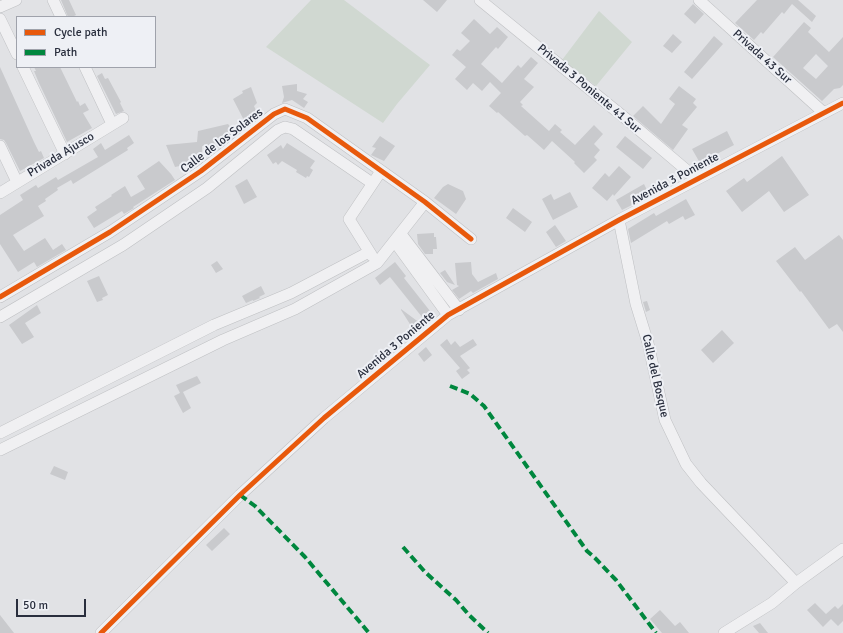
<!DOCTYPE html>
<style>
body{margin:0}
#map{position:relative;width:843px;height:633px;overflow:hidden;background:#e1e2e5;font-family:Signika,sans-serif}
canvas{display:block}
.legend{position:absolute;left:16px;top:16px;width:140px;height:52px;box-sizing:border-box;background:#eef0f5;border:1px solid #9fa2ab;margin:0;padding:5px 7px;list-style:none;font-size:12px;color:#292e3d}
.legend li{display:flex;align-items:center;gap:8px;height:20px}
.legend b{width:20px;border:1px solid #9fa2ab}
.scale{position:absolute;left:16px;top:599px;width:70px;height:18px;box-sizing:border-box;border:2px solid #292e3d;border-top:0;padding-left:5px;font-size:12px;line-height:14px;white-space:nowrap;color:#292e3d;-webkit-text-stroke:3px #eef0f5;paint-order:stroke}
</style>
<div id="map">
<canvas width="843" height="633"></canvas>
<ul class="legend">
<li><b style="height:5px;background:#e8590c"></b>Cycle path</li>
<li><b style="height:5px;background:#00873e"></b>Path</li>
</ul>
<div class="scale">50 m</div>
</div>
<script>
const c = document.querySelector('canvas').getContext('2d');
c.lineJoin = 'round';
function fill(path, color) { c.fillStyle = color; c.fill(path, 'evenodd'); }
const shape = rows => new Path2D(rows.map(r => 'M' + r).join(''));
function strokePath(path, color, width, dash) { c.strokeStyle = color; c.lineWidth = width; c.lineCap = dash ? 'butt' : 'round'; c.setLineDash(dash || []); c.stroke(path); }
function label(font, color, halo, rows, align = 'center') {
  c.font = font + ' Signika,sans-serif'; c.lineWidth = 4; c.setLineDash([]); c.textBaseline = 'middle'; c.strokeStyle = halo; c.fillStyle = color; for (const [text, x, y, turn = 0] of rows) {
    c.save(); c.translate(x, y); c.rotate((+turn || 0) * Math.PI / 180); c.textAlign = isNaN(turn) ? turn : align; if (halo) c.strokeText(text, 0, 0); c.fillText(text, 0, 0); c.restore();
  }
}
const green = shape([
 [311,0,344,0,430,65,397,104,383,123,266,47],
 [599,11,632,42,596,86,562,60]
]);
const building = shape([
 [61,0,69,0,76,15,72,17,68,17],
 [423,0,447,0,437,12],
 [757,0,798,0,816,16,812,22,792,4,784,14,782,12,763,34,761,32,754,40,735,23],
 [693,4,704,14,695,24,684,14],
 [474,19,490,34,497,27,508,37,498,49,496,47,481,64,502,83,518,65,521,68,531,57,538,63,524,79,534,87,520,102,523,105,521,106,549,131,555,124,562,130,560,132,575,145,594,125,603,134,594,144,600,150,594,157,597,160,584,173,574,163,575,162,552,141,544,150,527,135,525,136,498,112,497,113,489,106,501,93,490,82,482,91,473,83,467,90,455,79,466,67,452,55,457,49,460,51,470,41,461,33],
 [804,22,811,28,808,32,829,52,843,37,843,85,840,88,834,89,822,101,773,57],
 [816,54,828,66,816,79,803,68],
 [673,34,682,42,672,53,663,46],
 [714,36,723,44,692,79,684,72],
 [0,67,34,142,39,152,41,151,44,158,20,171,6,143,4,140,0,139],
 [34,67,60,67,77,102,78,101,80,106,85,103,89,110,83,113,92,128,67,142,39,83,34,71,36,71],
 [102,73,105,79,108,78,121,102,120,103,124,111,116,114,97,76],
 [297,84,297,91,307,94,303,99,308,102,304,108,292,100,282,103,284,97,282,86],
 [679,86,696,99,693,103,697,107,682,125,688,129,673,150,633,116,643,106,661,124,675,104,669,99],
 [251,87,257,103,254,106,259,117,247,126,233,99,243,93,242,91],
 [228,124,236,134,220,144,219,148,213,149,202,146,202,161,175,167,166,145,197,142,198,131],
 [727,131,734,145,700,163,692,149],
 [129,135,134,143,127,148,128,150,73,184,71,180,57,188,58,190,45,199,46,201,38,206,44,216,13,235,24,251,45,238,53,250,62,244,66,250,37,267,34,262,18,272,0,244,0,215,23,200,20,195,36,185,38,188,56,177,58,180,98,157,93,149,101,143,105,150],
 [380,136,395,146,384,161,371,155,376,148,372,147],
 [625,136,652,158,643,169,616,147],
 [287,143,315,161,310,168,313,170,309,177,307,176,306,178,296,172,297,170,282,161,278,165,276,162,273,164,267,155,281,145,283,149],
 [782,156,809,195,784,212,769,191,742,212,726,191,744,178,747,182],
 [159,161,171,174,175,180,133,207,134,208,124,214,122,211,94,228,87,217,97,210,95,207,112,196,111,195,125,186,131,197,145,189,137,176],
 [619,166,631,177,614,196,613,194,607,201,592,188,605,173,609,177],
 [247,179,257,197,244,204,235,186],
 [448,184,463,191,466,199,456,214,434,198,443,187],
 [644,184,650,196,622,210,616,200],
 [570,192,578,207,553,220,542,199,551,194,554,200],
 [686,199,695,215,685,220,683,216,669,224,667,221,631,243,628,229,654,213,656,216],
 [513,208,532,222,525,232,506,218],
 [555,225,566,241,556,247,546,232],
 [434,233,434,237,436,237,437,249,433,249,433,254,425,254,418,244,417,234],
 [839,235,843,240,843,332,837,324,829,329,801,291,800,292,776,261,795,247,805,260],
 [217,261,223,269,216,273,211,265],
 [395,262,406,276,404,278,430,311,422,317,390,277,380,285,375,278],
 [471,262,472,274,478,282,496,273,498,279,473,293,471,291,459,299,452,290,459,286,457,285,455,263],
 [445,270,455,285,447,282,440,273],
 [99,276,108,295,102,298,103,300,97,302,87,281],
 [261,286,265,294,259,297,260,298,253,301,253,300,246,303,242,296],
 [647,301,650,310,646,312,643,302],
 [37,305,41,313,25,323,34,337,22,344,9,325],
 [401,309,424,326,415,332,401,310],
 [722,330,734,343,713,363,701,350],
 [447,339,451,345,455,341,460,347,473,339,477,345,460,356,470,368,467,370,470,373,462,379,456,371,460,368,440,345],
 [426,347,432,355,424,362,418,354],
 [197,376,201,383,183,392,191,408,183,413,174,396,180,393,176,385],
 [54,466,68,472,65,480,50,474],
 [224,528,230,534,212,551,206,545],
 [815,603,826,614,835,606,838,609,843,604,843,621,838,626,831,619,823,627,807,610],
 [660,610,675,626,680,622,689,633,662,633,650,619],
 [0,615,14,633,0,633],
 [760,623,768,633,759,633,753,626]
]);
const minor = shape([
 [53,0,61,17],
 [480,0,625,118,697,179],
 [699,0,824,113],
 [0,7,16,0],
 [0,19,17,54],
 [23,67,65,154],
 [85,67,112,124],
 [0,146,17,182],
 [0,193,123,118],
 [619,220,636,304,648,343,665,420,686,464,701,483,796,583],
 [401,234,459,310],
 [395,242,448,315],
 [372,256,349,219,381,171],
 [0,297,110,232,201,171,274,114,285,109,307,118,425,202,471,239],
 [0,317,123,245,207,188,278,130,285,127,293,129,372,183],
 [0,433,214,325,291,293,369,252],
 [0,450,223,340,295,309,377,263,425,202],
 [101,633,240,495,324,418,448,315,619,220,843,103],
 [724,633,772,603,796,583,843,549]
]);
const quiet = shape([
 [450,386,470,394,484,406,587,551,595,558,616,580,656,633],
 [240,495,255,506,305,557,369,633],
 [403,547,425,572,456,600,469,615,488,633]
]);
const cycleway = shape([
 [0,297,110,232,201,171,274,114,285,109,307,118,425,202,471,239],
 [101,633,240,495,324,418,448,315,619,220,843,103]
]);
const streetNames = [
 ["Privada 43 Sur",762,57,42],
 ["Privada 3 Poniente 41 Sur",589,89,40],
 ["Calle de los Solares",222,141,-37],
 ["Privada Ajusco",61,155,-31],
 ["Avenida 3 Poniente",675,179,-28],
 ["Avenida 3 Poniente",396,345,-40],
 ["Calle del Bosque",655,376,77]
];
fill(green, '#d0d8d1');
fill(building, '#c9cacd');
strokePath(minor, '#bfc0c3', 12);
strokePath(minor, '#f0f0f2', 11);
strokePath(quiet, '#00873e', 4, [8, 4]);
strokePath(cycleway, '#e8590c', 5);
label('12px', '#292e3d', '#eef0f5', streetNames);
</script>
